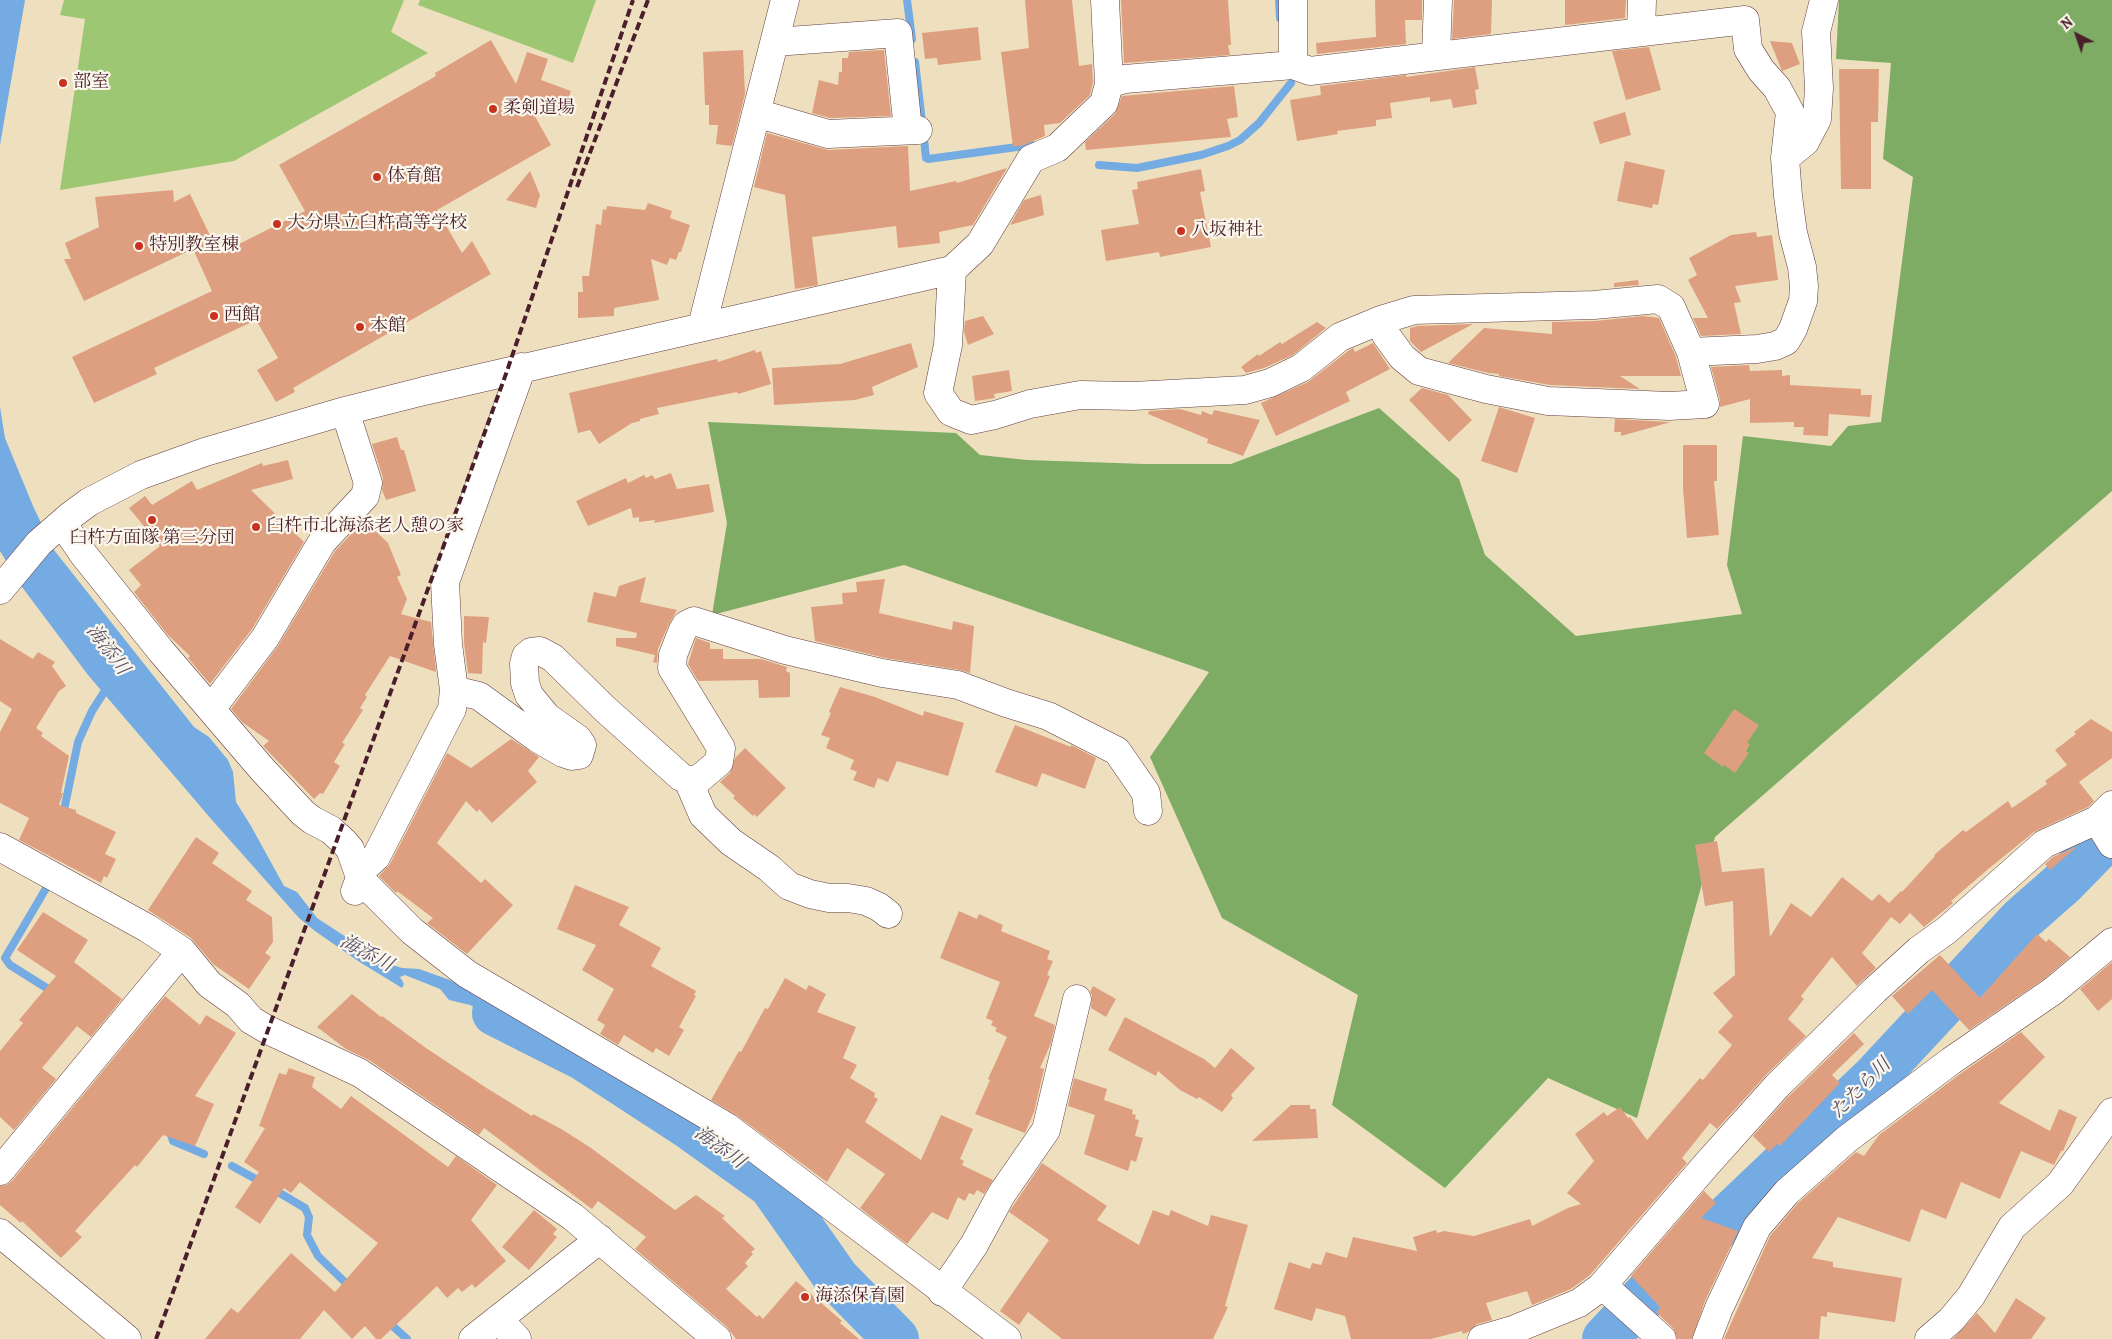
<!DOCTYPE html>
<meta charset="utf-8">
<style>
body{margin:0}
#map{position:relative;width:2112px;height:1339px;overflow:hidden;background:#eee0bf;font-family:Alegreya,serif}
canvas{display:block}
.north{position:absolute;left:2052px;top:10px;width:50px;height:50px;-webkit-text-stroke:4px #fbf7ec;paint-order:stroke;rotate:319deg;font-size:14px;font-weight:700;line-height:20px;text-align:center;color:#4a1f2b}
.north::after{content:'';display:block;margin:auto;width:18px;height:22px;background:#4a1f2b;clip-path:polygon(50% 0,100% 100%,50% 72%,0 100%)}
</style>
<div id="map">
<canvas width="2112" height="1339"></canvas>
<div class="north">N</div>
</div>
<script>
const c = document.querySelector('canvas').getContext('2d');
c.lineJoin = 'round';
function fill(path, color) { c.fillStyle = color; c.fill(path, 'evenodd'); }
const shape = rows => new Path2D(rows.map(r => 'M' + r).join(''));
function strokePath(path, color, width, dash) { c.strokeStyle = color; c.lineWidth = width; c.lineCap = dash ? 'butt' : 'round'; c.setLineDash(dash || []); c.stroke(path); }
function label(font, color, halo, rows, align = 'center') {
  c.font = font + ' Alegreya,"Noto Serif JP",serif'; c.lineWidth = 4.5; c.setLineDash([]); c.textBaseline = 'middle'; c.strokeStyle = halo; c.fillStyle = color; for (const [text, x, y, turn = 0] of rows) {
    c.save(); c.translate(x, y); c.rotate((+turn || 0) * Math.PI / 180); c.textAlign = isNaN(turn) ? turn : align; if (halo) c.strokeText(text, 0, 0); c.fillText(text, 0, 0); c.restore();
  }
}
const green = shape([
 [64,0,404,0,391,32,428,53,234,161,60,190,85,19,60,15],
 [420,0,596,0,573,63,418,5]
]);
const forest = shape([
 [1839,0,2112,0,2112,491,1715,837,1637,1118,1548,1078,1445,1188,1332,1105,1358,995,1222,918,1150,757,1209,672,904,565,712,615,727,523,708,422,956,433,980,455,1027,460,1145,464,1231,464,1379,408,1459,479,1485,555,1576,636,1742,614,1727,565,1743,436,1831,446,1848,426,1881,422,1913,177,1883,159,1891,63,1836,59]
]);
const water = shape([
 [0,0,25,0,0,145],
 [0,407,5,438,33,506,54,550,194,727,209,737,228,760,233,772,236,802,251,826,284,886,297,892,317,918,386,963,402,968,419,969,450,980,553,1036,549,1047,470,1005,449,1000,440,989,405,975,400,977,404,984,402,988,358,961,315,931,299,918,212,820,88,675,22,587,0,551]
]);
const stream = shape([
 [907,0,912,39],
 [1279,0,1280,18],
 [915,62,924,139,926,158,928,159,1032,145],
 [1099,165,1137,168,1201,155,1228,146,1240,140,1259,123,1291,83],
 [63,815,78,742,92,711,108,686],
 [48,885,5,958,10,965,53,992],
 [169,1128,173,1141,204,1154],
 [232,1166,263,1183],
 [273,1189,305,1208,309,1217,307,1235,318,1256,352,1289],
 [386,1320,407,1339]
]);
const river = shape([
 [495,1013,584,1058,690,1127,771,1185,837,1279,896,1339],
 [1605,1339,1645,1296,1874,1078,2022,919,2063,883,2112,833]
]);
const building = shape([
 [1025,0,1072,0,1079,66,1092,64,1093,82,1090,95,1060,123,1044,125,1045,136,1024,145,1013,147,1001,52,1029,48],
 [1121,0,1228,0,1231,45,1228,45,1230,55,1124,63],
 [1375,0,1422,0,1422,20,1405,20,1406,44,1317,54,1316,43,1376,37],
 [1454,0,1492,0,1491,34,1452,39],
 [1565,0,1626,0,1625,18,1565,25],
 [978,27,981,60,938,65,937,58,925,59,922,33],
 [491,40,516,84,527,52,548,59,541,80,571,91,562,116,528,104,551,145,437,210,462,253,472,241,491,274,293,388,295,392,276,402,257,370,278,358,256,320,154,368,157,374,94,403,72,357,212,291,193,249,84,301,64,259,71,259,65,243,99,227,95,197,173,190,174,202,190,194,219,254,305,211,279,165,436,76,435,73],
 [1770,41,1792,43,1800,64,1782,71],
 [1649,47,1661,90,1626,100,1612,51],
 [743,50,745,94,732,146,716,144,718,125,709,125,709,105,705,105,703,52],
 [884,50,891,116,830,118,812,113,819,80,838,85,839,72,842,72,842,58,848,58,849,52],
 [1475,67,1479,89,1475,90,1477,104,1453,108,1451,99,1430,102,1430,97,1390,103,1392,118,1376,120,1376,126,1337,131,1338,134,1297,141,1290,100,1321,95,1320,86,1406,75,1406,77],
 [1839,69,1879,69,1878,122,1871,122,1871,189,1841,189],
 [1234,86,1238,117,1227,119,1231,137,1086,150,1085,142,1115,114,1122,96],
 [1625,112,1631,135,1600,144,1593,122],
 [767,133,828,150,908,146,910,191,956,181,957,183,1007,168,973,225,939,232,940,243,898,248,896,226,812,237,818,285,795,289,785,195,754,187],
 [1625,161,1665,170,1658,205,1653,204,1652,208,1617,201],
 [1201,169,1205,191,1200,192,1211,247,1160,257,1159,252,1106,261,1101,230,1139,224,1132,190,1138,189,1137,182],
 [530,171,540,195,536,208,506,200],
 [1041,195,1044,215,1010,225,1024,200],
 [648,203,672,211,670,218,690,225,681,252,679,252,676,260,670,258,667,265,651,259,659,300,614,308,614,316,578,318,578,292,583,292,582,276,589,276,596,224,601,225,603,209,606,210,607,206,645,210],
 [1756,232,1757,237,1772,235,1778,280,1735,286,1741,302,1734,303,1741,334,1701,336,1693,318,1708,318,1688,280,1697,275,1689,258,1731,235],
 [1638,280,1639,285,1614,287,1614,283],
 [983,316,994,334,968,345,964,332,965,321],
 [1643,316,1659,318,1676,357,1681,376,1620,376,1640,389,1550,385,1499,376,1499,374,1488,373,1448,363,1484,328,1552,334,1552,322,1595,321],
 [1317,322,1326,328,1293,355,1264,368,1246,373,1241,367,1258,354,1259,356,1280,342,1282,344],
 [1473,324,1421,352,1410,341,1410,328,1417,326],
 [911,343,918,367,872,387,874,395,855,400,774,405,772,368,840,364],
 [1373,343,1390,369,1346,392,1350,401,1276,436,1261,403,1308,382,1348,351,1353,348,1355,352],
 [755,350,756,353,761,351,771,384,738,394,737,392,657,408,659,414,640,419,640,421,632,423,599,444,590,430,578,433,569,393,717,359,718,362],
 [1749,365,1750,371,1782,370,1782,376,1790,375,1790,385,1861,389,1861,395,1872,395,1870,417,1829,414,1828,436,1803,435,1804,427,1794,427,1794,422,1750,423,1750,399,1720,407,1720,400,1711,367],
 [1009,370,1012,391,994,394,995,398,975,401,972,376],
 [1422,388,1448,395,1472,420,1449,442,1409,400],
 [1499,407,1535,418,1517,473,1481,461],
 [1180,409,1201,415,1202,411,1212,415,1214,410,1260,420,1243,456,1207,443,1208,439,1148,414,1149,411],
 [1615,419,1668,422,1671,422,1621,436,1621,432,1614,432],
 [397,437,401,450,404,450,416,491,386,500,382,490,383,478,372,444],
 [1683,445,1717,445,1717,481,1714,481,1719,535,1687,538,1683,488],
 [288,460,293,479,251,490,304,542,252,629,210,684,188,658,190,656,167,634,134,592,141,585,129,570,160,546,129,508,145,496,152,505,192,481,197,490,262,463,263,466],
 [671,473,677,489,709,484,714,512,654,523,655,520,639,522,639,517,633,518,631,508,588,526,576,501,626,478,628,483,644,475,646,478,652,475,655,479],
 [360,525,367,531,371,527,388,543,401,575,397,577,407,599,401,614,431,622,436,672,390,656,365,695,367,697,360,708,363,710,342,743,345,744,334,762,340,766,323,794,320,793,314,799,263,746,269,741,242,722,231,709,278,646,335,551],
 [646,577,640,602,677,610,668,626,658,649,657,663,653,662,655,655,616,646,616,638,636,638,637,633,587,622,594,592,616,597,619,586],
 [885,579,879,613,952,630,953,621,974,626,970,673,960,670,885,658,815,641,811,607,843,604,842,593,857,592,856,582],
 [464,616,489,617,486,643,483,642,482,674,468,673,464,643],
 [696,638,710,643,710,649,723,649,723,659,761,659,787,667,786,671,790,673,790,697,759,698,758,680,698,681,688,664],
 [0,639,33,659,38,652,55,662,52,666,66,686,59,691,36,728,43,733,41,736,69,756,61,793,63,793,59,805,76,810,76,813,116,832,105,854,116,859,107,878,104,876,101,883,19,840,29,818,0,803,0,732,12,709,0,701],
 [840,687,875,697,923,716,924,711,964,723,948,776,897,761,888,782,878,778,874,788,853,780,857,772,850,769,854,760,826,748,830,738,821,735,831,713,829,712],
 [1734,709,1759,725,1747,743,1750,744,1746,751,1749,753,1735,773,1724,765,1723,767,1704,753],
 [2091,719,2112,732,2112,758,2079,782,2094,801,2088,807,2034,832,1987,870,1951,901,1953,903,1924,927,1910,913,1900,924,1891,917,1862,953,1876,968,1857,986,1832,957,1801,996,1804,999,1788,1019,1806,1036,1766,1075,1717,1129,1710,1123,1682,1158,1687,1163,1590,1275,1571,1289,1532,1305,1527,1291,1486,1303,1492,1320,1477,1324,1468,1332,1463,1334,1462,1331,1431,1339,1351,1339,1345,1316,1316,1308,1312,1321,1274,1309,1289,1262,1310,1269,1312,1263,1321,1265,1326,1252,1347,1258,1353,1237,1417,1251,1413,1237,1436,1230,1437,1233,1444,1231,1474,1236,1530,1219,1532,1226,1568,1208,1581,1204,1567,1193,1594,1161,1575,1134,1604,1112,1607,1116,1620,1107,1628,1118,1630,1117,1647,1140,1700,1078,1703,1080,1732,1045,1718,1032,1733,1016,1713,993,1735,975,1733,901,1705,906,1695,845,1717,841,1722,872,1764,868,1770,937,1791,903,1811,917,1842,877,1872,901,1879,894,1889,903,1901,891,1902,892,1935,856,1934,855,1963,830,1966,832,2008,801,2012,808,2047,784,2045,781,2067,765,2055,750,2076,734,2074,732],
 [1015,725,1071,747,1071,745,1096,758,1085,789,1042,773,1037,787,995,772],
 [511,739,539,757,528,771,537,782,492,823,479,809,477,812,466,801,437,843,481,883,485,879,513,905,467,954,427,923,433,918,397,891,396,893,379,876,390,864,447,753,471,768],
 [745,748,786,788,757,817,754,814,753,816,733,798,735,796,720,782,730,773,735,758],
 [196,837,219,853,212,863,252,891,246,900,272,917,273,942,265,953,271,957,249,989,213,964,191,938,148,910],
 [2078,846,2050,870,2045,864,2053,857],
 [575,885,629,907,619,925,661,948,651,966,696,991,694,995,696,996,679,1027,684,1030,669,1056,656,1048,653,1053,624,1035,618,1045,600,1034,605,1025,597,1020,614,989,582,970,596,945,557,929],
 [959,911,977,919,979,914,1003,925,1001,931,1050,951,1047,959,1053,961,1047,975,1050,976,1034,1016,1055,1025,1051,1043,1040,1068,1044,1069,1034,1112,1025,1133,975,1114,990,1080,988,1079,1007,1037,995,1031,997,1028,991,1025,993,1021,986,1018,1000,982,940,958],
 [43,912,88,940,74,962,122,999,91,1037,77,1026,42,1068,56,1079,14,1130,0,1117,0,1051,23,1023,19,1020,56,976,17,950],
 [2037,934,2046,942,2049,939,2070,957,2044,979,1969,1030,1932,990,1908,1014,1892,996,1940,955,1980,998],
 [2112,962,2112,999,2098,1011,2080,989],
 [785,978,806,990,809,985,826,994,817,1012,856,1027,843,1058,857,1065,850,1078,875,1093,874,1097,878,1099,865,1122,921,1160,941,1115,973,1129,960,1159,964,1161,962,1165,993,1180,984,1194,977,1190,974,1195,969,1193,965,1201,958,1197,948,1220,932,1212,907,1244,860,1208,885,1174,847,1148,827,1182,736,1115,711,1100,739,1051,741,1052,765,1008,768,1009],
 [1093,986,1116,999,1106,1017,1091,1008,1092,995,1090,992],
 [352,994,381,1017,382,1016,426,1048,485,1087,532,1116,533,1114,563,1130,591,1148,675,1210,696,1195,725,1216,722,1218,755,1249,751,1252,753,1254,745,1263,748,1266,726,1289,757,1317,759,1315,763,1319,796,1281,842,1321,840,1323,859,1339,736,1339,727,1327,635,1249,646,1237,598,1201,592,1209,484,1128,479,1135,369,1060,346,1049,317,1027],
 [165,996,200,1025,206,1015,236,1033,195,1096,214,1104,195,1146,163,1135,137,1167,135,1165,75,1231,82,1237,61,1258,22,1221,21,1223,0,1205,0,1186,6,1185,12,1181],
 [1125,1017,1204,1059,1215,1068,1231,1048,1255,1068,1231,1095,1233,1098,1222,1112,1199,1097,1197,1099,1180,1090,1158,1071,1156,1076,1108,1050],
 [2021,1032,2045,1057,1999,1103,2050,1131,2059,1109,2077,1117,2063,1151,2061,1151,2054,1165,2021,1151,2000,1199,1961,1182,1946,1219,1921,1209,1910,1242,1838,1217,1812,1258,1833,1262,1833,1267,1902,1278,1895,1322,1827,1312,1827,1317,1821,1316,1819,1339,1724,1339,1770,1236,1798,1203,1856,1152,1864,1156,1879,1135,1960,1074],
 [1854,1033,1864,1044,1832,1075,1840,1083,1780,1146,1777,1144,1769,1152,1753,1136,1788,1097],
 [289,1068,315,1077,312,1087,341,1109,351,1096,448,1167,456,1156,497,1185,471,1220,506,1261,475,1288,472,1284,462,1292,458,1288,447,1298,437,1286,381,1339,376,1339,365,1326,352,1339,324,1310,300,1339,205,1339,231,1308,238,1313,291,1253,335,1292,378,1243,300,1182,291,1193,284,1188,260,1224,235,1207,259,1172,244,1162,265,1128,259,1126,279,1073,286,1075],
 [1074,1078,1107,1089,1104,1100,1133,1110,1132,1114,1136,1115,1135,1119,1139,1120,1135,1136,1143,1138,1136,1162,1131,1160,1128,1171,1084,1154,1095,1115,1068,1106],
 [1291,1105,1310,1105,1310,1109,1316,1109,1318,1138,1252,1141],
 [1042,1163,1107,1206,1097,1220,1139,1245,1153,1210,1169,1216,1171,1210,1208,1226,1211,1215,1248,1225,1225,1306,1228,1307,1213,1339,1062,1339,1028,1312,1019,1325,1000,1311,1049,1240,1009,1212],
 [1704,1191,1716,1203,1701,1218,1738,1231,1705,1301,1692,1339,1677,1339,1673,1328,1657,1313,1660,1307,1631,1276],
 [534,1210,557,1229,553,1234,557,1237,529,1270,502,1247],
 [2016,1298,2046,1318,2031,1339,1953,1339,1977,1313,1995,1333]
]);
const minor = shape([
 [1105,0,1109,84],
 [1293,0,1293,65],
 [1641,32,1642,0],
 [775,42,898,33,908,130],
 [1436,56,1438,0],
 [756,113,828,134,918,130],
 [1785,158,1805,142,1817,119,1819,88,1816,32,1824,0],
 [1381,320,1386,335,1402,357,1419,371,1486,389,1548,401,1669,406,1705,404,1691,352],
 [702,326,785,0],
 [62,523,84,555,161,651,262,769,303,813,312,820,331,830,344,842,350,849,361,880,412,931,467,974,727,1127,1007,1339],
 [0,590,39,543,70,516,89,502,141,475,205,452,345,411,424,391,952,270,980,244,1031,159,1057,148,1104,103,1109,84,1125,79,1293,65,1310,71,1745,20,1748,49,1761,70,1777,88,1790,112,1785,158,1788,196,1793,233,1802,267,1804,286,1803,301,1793,329,1786,341,1775,346,1757,349,1691,352,1671,307,1658,299,1594,305,1414,310,1381,320,1340,337,1301,368,1270,383,1245,390,1133,396,1080,395,1030,404,995,415,971,420,951,412,938,393,948,345,952,270],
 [454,690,479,696,537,738,563,753,572,756,579,755,582,745,578,739,547,717,529,695,525,683,524,664,526,656,531,652,540,651,553,658,605,709,681,777,688,780,699,779,719,762,721,748,672,668,673,655,682,632,686,625,694,621,785,650,882,673,958,685,1006,703,1048,716,1117,751,1146,793,1148,811],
 [211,709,265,638,322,542,365,496,368,483,345,411],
 [688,780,703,815,731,842,769,868,789,886,810,894,829,898,848,898,866,901,879,907,888,914],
 [2097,820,2112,844],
 [0,847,147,928,182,951,209,984,238,1005,251,1020,268,1030,360,1073,573,1217,717,1339],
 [355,891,364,868,376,857,452,709,454,690,448,644,445,582,522,367],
 [0,1171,182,951],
 [0,1233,127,1339],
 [1601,1287,1610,1292,1662,1339],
 [942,1292,974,1245,1001,1195,1046,1130,1077,999],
 [498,1319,517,1339],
 [473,1339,600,1239],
 [1482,1339,1513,1330,1579,1303,1601,1287,1707,1164,1777,1086,1875,990,1919,950,1947,930,2044,844,2097,820,2112,805],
 [1707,1339,1719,1308,1757,1227,1787,1192,1847,1139,1951,1061,2053,991,2112,942],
 [1929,1339,1951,1320,1971,1296,2012,1227,2060,1184,2112,1112]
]);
const rail = shape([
 [577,187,648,0],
 [156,1339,507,371,633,0]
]);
const markers = [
 [63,83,5,"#c8321e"],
 [493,109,5,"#c8321e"],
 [377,177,5,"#c8321e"],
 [277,224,5,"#c8321e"],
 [1181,231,5,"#c8321e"],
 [139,246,5,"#c8321e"],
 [214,316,5,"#c8321e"],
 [360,327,5,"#c8321e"],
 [152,520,5,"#c8321e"],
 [256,527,5,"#c8321e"],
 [805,1297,5,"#c8321e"]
];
const poiNames = [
 ["部室",73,83],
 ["柔剣道場",503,109],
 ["体育館",387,177],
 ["大分県立臼杵高等学校",287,224],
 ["八坂神社",1191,231],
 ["特別教室棟",149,246],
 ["西館",224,316],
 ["本館",370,327],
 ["臼杵市北海添老人憩の家",266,527],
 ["臼杵方面隊 第三分団",152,539,"center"],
 ["海添保育園",815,1297]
];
const waterNames = [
 ["海添川",107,650,53],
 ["海添川",366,954,28],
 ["たたら川",1861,1089,-45],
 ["海添川",719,1148,36]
];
fill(green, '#9dc773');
fill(forest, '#7eac65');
fill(water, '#73abe2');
strokePath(stream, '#73abe2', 8);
strokePath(river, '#73abe2', 46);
fill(building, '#dd9f80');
strokePath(minor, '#633c41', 29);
strokePath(minor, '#fff', 28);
strokePath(rail, '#4a1f2b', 4, [8, 4]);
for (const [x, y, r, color] of markers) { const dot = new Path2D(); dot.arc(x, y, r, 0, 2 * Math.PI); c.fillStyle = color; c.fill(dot); strokePath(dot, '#fbf7ec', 2); }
label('18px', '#4a1f2b', '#fbf7ec', poiNames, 'left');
label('italic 19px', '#58506b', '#fbf7ec', waterNames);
</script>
